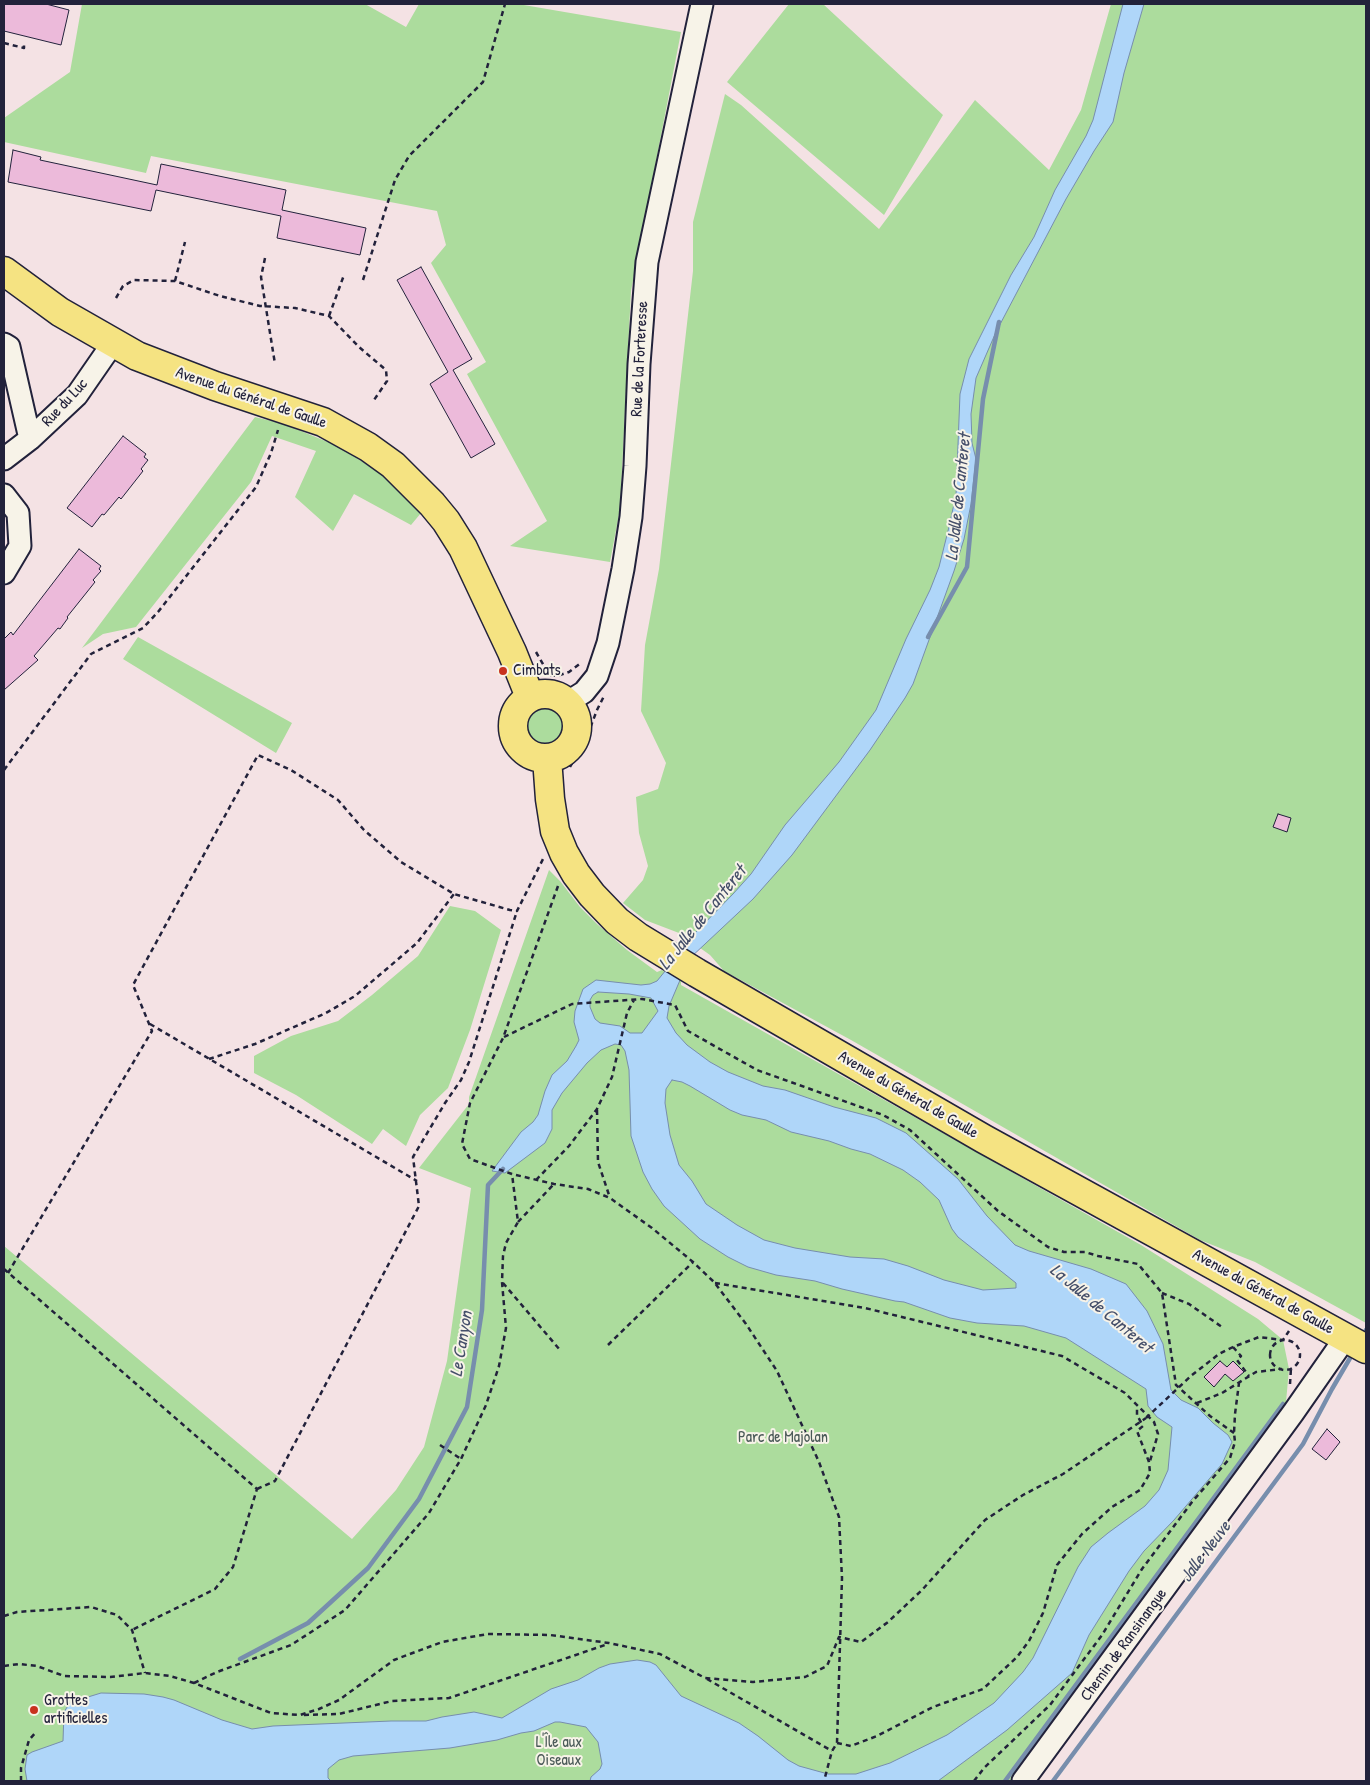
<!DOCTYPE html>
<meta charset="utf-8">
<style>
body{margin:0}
#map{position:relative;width:1370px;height:1785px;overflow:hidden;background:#f4e2e4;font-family:"Patrick Hand",sans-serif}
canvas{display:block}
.frame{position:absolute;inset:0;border:5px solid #22223b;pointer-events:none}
</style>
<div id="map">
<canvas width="1370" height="1785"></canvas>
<div class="frame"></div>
</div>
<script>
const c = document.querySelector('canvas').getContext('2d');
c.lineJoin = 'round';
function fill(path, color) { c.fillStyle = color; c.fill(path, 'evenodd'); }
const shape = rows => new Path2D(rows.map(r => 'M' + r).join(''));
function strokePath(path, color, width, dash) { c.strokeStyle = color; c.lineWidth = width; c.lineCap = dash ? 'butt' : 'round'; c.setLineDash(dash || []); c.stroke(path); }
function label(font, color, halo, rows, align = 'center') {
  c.font = font + ' "Patrick Hand",sans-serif'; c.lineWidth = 4; c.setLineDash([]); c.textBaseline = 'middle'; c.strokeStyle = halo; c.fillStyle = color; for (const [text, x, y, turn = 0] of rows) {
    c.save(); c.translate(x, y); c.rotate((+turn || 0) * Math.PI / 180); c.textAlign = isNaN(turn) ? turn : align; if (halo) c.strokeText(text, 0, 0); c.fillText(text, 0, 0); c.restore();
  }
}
const green = shape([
 [82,4,365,4,406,27,419,4,518,4,681,32,631,291,620,509,610,562,510,546,547,521,467,374,486,362,431,263,446,245,437,211,151,156,146,173,4,142,4,118,70,72],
 [789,4,823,4,943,115,884,215,727,82],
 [1111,4,1366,4,1366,1323,1255,1262,1200,1240,851,1040,724,971,710,955,679,933,645,920,623,903,643,880,648,866,639,833,636,797,658,789,666,763,641,711,645,645,659,569,693,271,693,222,725,94,741,105,879,229,975,100,1049,170,1081,110],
 [255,417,284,424,340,447,387,478,421,513,411,525,354,494,333,531,295,497,316,451,272,436,251,482,136,627,103,634,82,648],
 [138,637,292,723,276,753,123,659],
 '523 725a22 22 0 1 1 44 0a22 22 0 1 1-44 0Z',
 [549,870,560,881,580,907,597,924,627,950,657,972,662,970,681,981,681,985,1141,1245,1258,1319,1283,1340,1289,1369,1285,1413,1014,1781,4,1781,4,1246,352,1539,396,1490,424,1447,447,1361,471,1188,419,1168,469,1104,469,1097],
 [450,906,475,911,501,930,470,1030,448,1088,420,1115,406,1146,383,1129,372,1144,296,1095,254,1073,254,1056,291,1036,338,1021,372,995,418,956]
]);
const water = shape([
 [1123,4,1144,4,1124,73,1113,122,1094,151,1066,199,996,332,976,378,971,414,972,443,976,459,971,504,964,539,954,571,913,684,905,698,870,750,792,855,753,899,689,959,669,1006,667,1018,676,1033,687,1045,710,1062,728,1072,763,1086,785,1090,834,1107,876,1118,906,1133,958,1179,987,1216,1015,1245,1029,1251,1091,1269,1126,1284,1147,1311,1163,1344,1171,1390,1181,1400,1198,1408,1213,1423,1228,1435,1232,1442,1222,1464,1174,1520,1144,1551,1129,1571,1089,1635,1072,1673,1007,1730,938,1781,590,1781,591,1777,600,1769,602,1764,598,1742,586,1727,560,1722,555,1722,534,1731,521,1733,497,1740,450,1748,353,1756,339,1760,328,1769,328,1778,331,1781,27,1781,25,1769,27,1755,32,1752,63,1741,64,1712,71,1701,75,1698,88,1697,101,1693,144,1694,163,1697,174,1700,222,1720,252,1729,273,1726,391,1721,426,1721,442,1717,474,1712,502,1718,551,1689,578,1680,599,1668,610,1664,637,1660,650,1662,656,1665,681,1696,739,1723,758,1736,788,1760,799,1766,828,1774,856,1774,890,1763,947,1735,994,1703,1023,1672,1033,1658,1078,1567,1091,1547,1108,1533,1145,1506,1159,1490,1168,1470,1172,1427,1157,1417,1148,1406,1146,1389,1066,1338,1024,1326,977,1323,950,1318,904,1302,895,1301,842,1289,815,1281,776,1275,748,1267,728,1257,700,1239,664,1206,652,1189,643,1172,631,1136,629,1070,625,1051,621,1045,615,1044,601,1050,587,1063,562,1093,552,1110,552,1129,545,1143,505,1173,492,1171,521,1132,533,1122,538,1115,545,1091,552,1075,567,1061,576,1046,579,1040,574,1022,575,1011,583,989,596,980,641,985,650,984,657,981,666,970,687,937,694,934,733,894,751,874,785,825,839,762,876,710,906,639,930,590,939,567,948,531,956,495,960,394,969,359,1011,275,1034,237,1055,190,1086,136,1093,120,1123,4],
 [598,992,629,994,651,998,658,1011,642,1033,630,1033,620,1026,600,1023,595,1019,590,1007,590,1000,593,995,598,992],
 [672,1080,682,1082,690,1086,730,1110,742,1115,766,1120,791,1132,829,1141,851,1149,870,1154,903,1170,920,1182,939,1200,952,1229,958,1237,1016,1283,1016,1288,983,1290,944,1280,908,1266,884,1259,850,1257,795,1248,764,1240,737,1225,706,1204,692,1181,679,1165,670,1135,665,1103,666,1089,672,1080]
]);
const stream = shape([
 [928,637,967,567,983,399,999,322],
 [1362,1338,1366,1330],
 [240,1659,308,1623,368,1568,419,1499,467,1407,482,1310,488,1185,503,1169],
 [1005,1781,1283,1404],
 [1053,1781,1303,1444,1332,1389,1353,1353]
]);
const building = shape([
 [4,4,46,4,69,10,61,45,4,31,4,4],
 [13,150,41,157,40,160,157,185,161,164,286,190,282,210,366,228,360,255,277,238,281,216,156,190,151,211,8,182,13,150],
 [421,267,472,359,453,370,495,444,471,458,430,384,448,372,397,280,421,267],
 [123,436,146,454,144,457,148,460,141,469,143,471,121,499,119,497,104,515,102,514,92,527,67,508,123,436],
 [79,549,101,566,99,569,101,571,93,580,95,582,67,617,68,618,60,629,58,628,34,656,38,660,4,690,4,639,11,632,13,635,79,549],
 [1278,814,1291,818,1287,832,1273,827,1278,814],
 [1220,1361,1227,1367,1233,1361,1244,1372,1233,1381,1225,1374,1214,1387,1204,1377,1220,1361],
 [1327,1429,1340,1442,1326,1460,1312,1449,1327,1429]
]);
const path = shape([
 [4,43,24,48,24,45],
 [265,258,261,277,275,364],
 [363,280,395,180,409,156,483,82,505,4],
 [175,281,185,242],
 [116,298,123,286,134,280,175,281,220,296,260,306,295,308,329,316,359,347,386,370,387,381,374,400],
 [329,316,344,275],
 [536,652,547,671,550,675,557,676,569,672,581,663],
 [570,767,586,739,597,710,604,696],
 [4,770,91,654,143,628,158,612,256,487,271,453,278,430],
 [558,886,503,1038,470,1103,462,1144,470,1159,512,1174,554,1184,588,1189,610,1198,652,1228,693,1262,714,1282,746,1324,777,1371,819,1462,839,1517,842,1578,837,1743,832,1751,824,1781],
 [150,1024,417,1181],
 [504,1037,572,1004,642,999,675,1005,688,1031,757,1070,883,1115,910,1130,998,1211,1048,1247,1064,1252,1085,1252,1098,1256,1138,1264,1162,1293,1176,1385,1210,1416,1234,1433],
 [209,1059,255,1044,326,1013,355,996,417,943,454,894],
 [597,1110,598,1162,610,1198],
 [536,1180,569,1146,597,1109,612,1077,627,1013,634,1000],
 [518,1222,554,1184],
 [4,1269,257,1489,233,1567,215,1589,132,1630],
 [8,1273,152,1031,133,985,258,755,291,770,338,800,364,830,401,862,454,894,510,910,517,911,543,859],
 [503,1283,560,1350],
 [715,1283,865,1308,1062,1356,1125,1393,1154,1422,1158,1434,1150,1461],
 [1162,1293,1189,1304,1222,1327],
 '1270 1355a15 15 0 1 1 30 0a15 15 0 1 1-30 0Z',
 [608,1345,693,1262],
 [1233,1347,1241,1356,1237,1360,1249,1376],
 [1192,1375,1219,1354,1233,1347,1259,1337,1283,1340,1289,1331],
 [1290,1384,1291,1368],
 [1197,1403,1222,1393,1256,1372,1282,1369],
 [440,1445,461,1459],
 [257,1489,275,1481,419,1206,413,1157,445,1103,461,1080,469,1062,517,911],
 [4,1616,17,1612,91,1607,117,1615,132,1630,145,1673],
 [4,1666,19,1664,37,1666,64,1676,110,1677,145,1673,170,1676,194,1683,271,1713,300,1715,319,1709,339,1700,394,1660,442,1642,488,1634,550,1635,609,1643,660,1654,705,1678,753,1682,805,1677,827,1666,839,1637,861,1642,888,1622,922,1590,985,1520,1023,1495,1063,1474,1146,1418],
 [707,1679,832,1751],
 [194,1683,217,1672,291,1645,345,1610,429,1513,461,1459,486,1405,499,1366,506,1328,502,1282,503,1256,506,1243,518,1222,512,1174],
 [304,1715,339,1714,392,1701,449,1698,608,1644],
 [837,1743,851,1746,877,1736,933,1707,983,1689,1017,1657,1029,1641,1043,1613,1057,1565,1082,1534,1112,1507,1140,1490,1150,1473,1149,1462,1137,1431,1143,1426,1137,1415,1137,1405],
 [21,1781,21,1768,29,1740,36,1732],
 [974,1781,984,1768,1050,1705,1102,1635,1142,1569,1192,1502,1230,1458,1235,1442,1234,1433,1235,1414,1239,1383]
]);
const minor = shape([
 [4,344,9,347,30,439],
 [4,459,30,439,77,395,113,343],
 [4,495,18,513,20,546,4,573],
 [568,702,584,692,597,676,608,643,623,569,631,517,635,466,639,364,647,262,702,4],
 [1023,1781,1293,1413,1346,1337]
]);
const major = shape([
 [4,271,60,312,137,356,215,386,323,422,368,447,393,465,432,504,446,521,463,548,512,652,530,697],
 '513 726a32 32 0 1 1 64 0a32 32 0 1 1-64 0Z',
 [547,758,550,799,555,831,564,853,576,874,592,895,617,921,638,937,697,973,984,1139,1366,1349]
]);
const pathBridge = shape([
 [1146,1418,1192,1375]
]);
const markers = [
 [503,671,5,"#c8321e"],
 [34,1710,5,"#c8321e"]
];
const streetNames = [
 ["Rue de la Forteresse",640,359,-87],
 ["Avenue du Général de Gaulle",251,398,19],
 ["Rue du Luc",65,403,-47],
 ["Avenue du Général de Gaulle",908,1095,30],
 ["Avenue du Général de Gaulle",1263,1292,29],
 ["Chemin de Ransinangue",1124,1645,-54]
];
const poiNames = [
 ["Cimbats",513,671],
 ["Grottes",44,1701],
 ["artificielles",44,1719]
];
const parkNames = [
 ["Parc de Majolan",783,1438],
 ["L'Île aux",559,1743],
 ["Oiseaux",559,1761]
];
const waterNames = [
 ["La Jalle de Canteret",959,497,-84],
 ["La Jalle de Canteret",703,918,-51],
 ["La Jalle de Canteret",1101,1309,40],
 ["Le Canyon",462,1344,-81],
 ["Jalle Neuve",1206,1552,-53]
];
fill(green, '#acdc9d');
fill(water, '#afd6f9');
strokePath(water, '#778ead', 1);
strokePath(stream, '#778ead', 4.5);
fill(building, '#ecbada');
strokePath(building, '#22223b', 1);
strokePath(minor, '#22223b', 25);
strokePath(major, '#22223b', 31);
strokePath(path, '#22223b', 2.5, [5, 4]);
strokePath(minor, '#f7f3e8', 21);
strokePath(major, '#f5e382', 28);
strokePath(pathBridge, '#22223b', 2.5, [5, 4]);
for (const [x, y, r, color] of markers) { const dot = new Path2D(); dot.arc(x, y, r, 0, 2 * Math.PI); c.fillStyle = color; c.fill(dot); strokePath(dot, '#f7f3e8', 2); }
label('16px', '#22223b', '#f7f3e8', streetNames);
label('16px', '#22223b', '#f7f3e8', poiNames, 'left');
label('16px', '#4b5a58', '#f7f3e8', parkNames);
label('italic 18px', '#454f6a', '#f7f3e8', waterNames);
</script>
